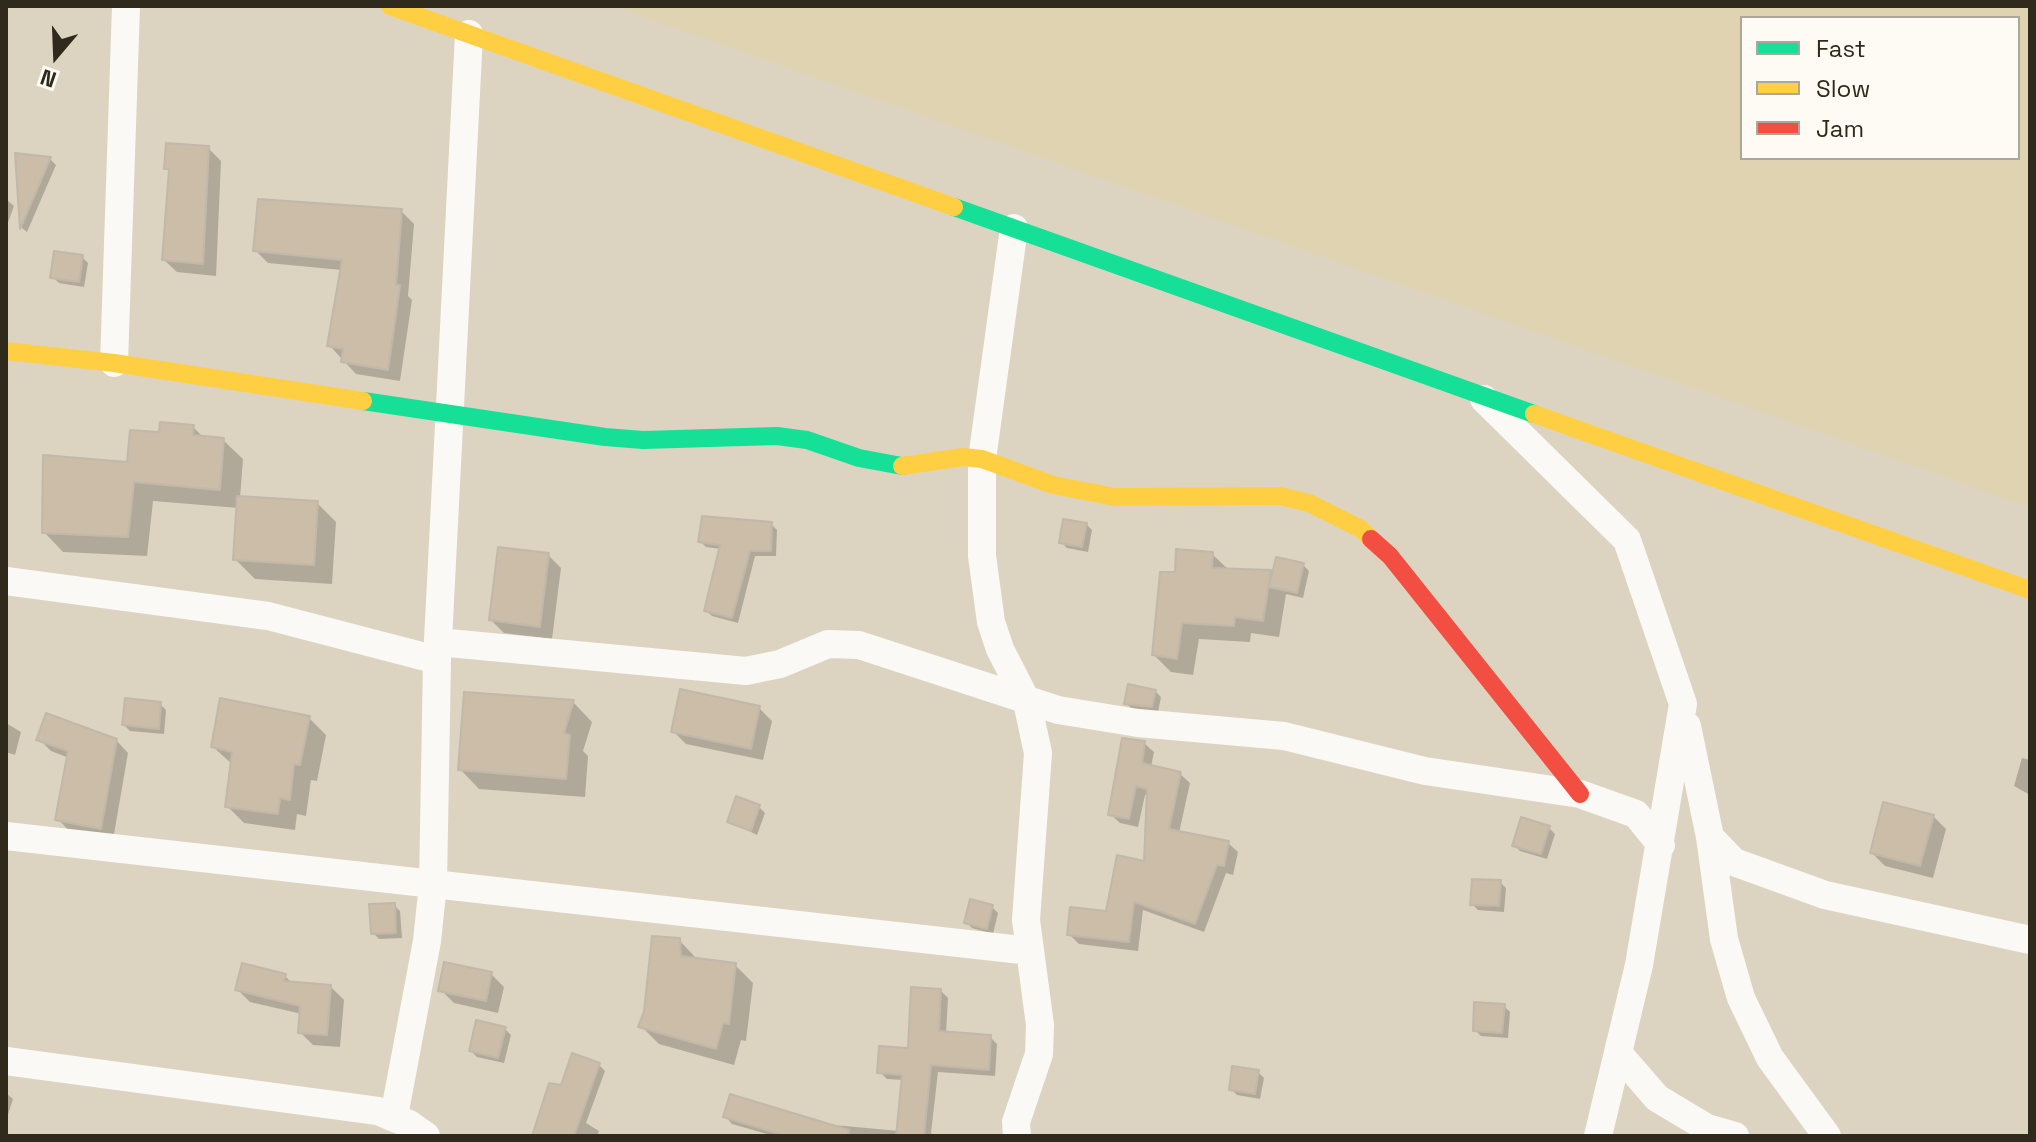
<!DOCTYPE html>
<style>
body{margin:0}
#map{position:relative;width:2036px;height:1142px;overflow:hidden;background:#dcd4c0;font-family:"Space Grotesk",sans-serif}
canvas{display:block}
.frame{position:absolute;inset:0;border:8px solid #2f2a1b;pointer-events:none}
.legend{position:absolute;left:1740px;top:16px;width:280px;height:144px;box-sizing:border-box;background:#fefbf4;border:2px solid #aba79d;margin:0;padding:10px 14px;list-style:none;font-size:24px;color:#2f2a1b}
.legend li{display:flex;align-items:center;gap:16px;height:40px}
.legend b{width:40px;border:2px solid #aba79d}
.north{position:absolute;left:16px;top:16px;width:80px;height:80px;-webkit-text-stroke:6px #fefbf4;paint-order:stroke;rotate:199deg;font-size:22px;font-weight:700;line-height:32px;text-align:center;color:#2f2a1b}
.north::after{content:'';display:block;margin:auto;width:28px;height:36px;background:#2f2a1b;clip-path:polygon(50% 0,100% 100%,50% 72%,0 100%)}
</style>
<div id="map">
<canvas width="2036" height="1142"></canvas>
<div class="frame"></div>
<ul class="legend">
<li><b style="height:10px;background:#16e098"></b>Fast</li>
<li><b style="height:10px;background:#ffcf43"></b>Slow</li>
<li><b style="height:10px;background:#f24e42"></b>Jam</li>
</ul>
<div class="north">N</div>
</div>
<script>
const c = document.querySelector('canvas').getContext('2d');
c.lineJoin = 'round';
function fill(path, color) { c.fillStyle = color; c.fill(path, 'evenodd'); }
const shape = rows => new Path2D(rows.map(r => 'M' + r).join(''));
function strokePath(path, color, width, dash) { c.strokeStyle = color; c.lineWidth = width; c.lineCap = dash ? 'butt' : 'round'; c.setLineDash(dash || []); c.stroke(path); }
const built = shape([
 [613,6,2030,6,2030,508,1943,476],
 [1742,18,2018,18,2018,158,1742,158]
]);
const shadow = shape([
 [208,148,221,161,216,276,177,272,164,260,170,172,166,168],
 [17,155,50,159,56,165,27,232,22,228],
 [6,199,14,206,6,228],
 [401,211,414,224,408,296,412,300,400,381,356,374,329,345,342,270,268,263,256,251],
 [82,257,88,263,84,287,59,283,53,277],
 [193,427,204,438,223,440,243,459,240,498,317,503,336,522,332,584,255,579,235,559,239,508,153,501,147,556,63,552,44,532,161,435],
 [771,524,777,530,776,556,755,556,738,623,712,616,706,610,721,549,706,547,700,541],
 [1086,524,1092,530,1088,552,1067,548,1061,542],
 [1212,554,1229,570,1270,572,1274,576,1303,565,1309,571,1303,598,1286,594,1279,637,1251,633,1250,642,1199,639,1193,675,1171,672,1154,655,1176,575],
 [548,555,561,568,552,639,504,633,491,620],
 [1155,691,1161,697,1158,712,1132,709,1126,703],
 [573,702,592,722,583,751,588,756,585,797,479,789,460,769],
 [160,704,166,710,164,734,130,731,124,725],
 [759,708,772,721,763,760,686,744,673,731],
 [309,718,326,735,317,781,311,780,306,816,297,814,295,830,244,823,227,806,232,764,213,747],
 [6,723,21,732,15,755,6,752],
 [39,739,116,740,128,753,113,840,70,832,58,819,69,758,51,751],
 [1144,743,1154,752,1151,767,1180,774,1190,783,1179,833,1228,843,1238,852,1233,875,1226,873,1204,932,1143,910,1138,951,1079,944,1069,934,1107,914,1146,863,1149,796,1145,795,1138,827,1120,823,1110,814],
 [2022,758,2030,760,2030,795,2014,786],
 [759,807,765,813,757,835,729,821],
 [1933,816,1946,829,1933,878,1885,866,1872,853],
 [1549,828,1555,834,1547,859,1520,851,1514,845],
 [1500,882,1506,888,1504,912,1478,910,1472,904],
 [394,905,400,911,402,938,379,939,373,933],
 [992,907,998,913,993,934,972,928,966,922],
 [679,940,697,959,735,965,753,983,746,1041,741,1040,734,1065,659,1044,641,1026],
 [491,974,504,987,498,1013,454,1003,441,990],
 [285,976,293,984,331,987,344,1000,340,1047,313,1045,300,1032,302,1014,250,1002,237,989],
 [941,991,948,998,946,1034,990,1037,997,1044,995,1076,938,1072,931,1133,934,1136,774,1136,732,1124,725,1116,731,1096,834,1125,899,1131,904,1080,887,1079,880,1072,910,1050],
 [1504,1006,1510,1012,1508,1038,1481,1036,1475,1030],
 [505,1029,511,1035,504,1063,477,1057,471,1051],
 [599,1065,605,1071,586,1123,599,1131,597,1136,536,1136,562,1087],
 [1258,1072,1264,1078,1260,1099,1237,1095,1231,1089],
 [6,1093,13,1099,6,1121]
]);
const building = shape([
 [166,143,209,146,203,264,162,260,169,169,164,169,166,143],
 [15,153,51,157,20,229,15,153],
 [258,199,402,209,396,285,400,285,388,370,341,362,343,349,327,346,342,260,253,251,258,199],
 [54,251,83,255,79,282,50,278,54,251],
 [160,422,194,425,193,435,224,438,220,490,134,482,128,537,42,533,43,455,127,462,130,430,159,432,160,422],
 [237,496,318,501,314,565,233,560,237,496],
 [702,516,772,522,771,551,750,551,732,618,704,611,720,545,698,542,702,516],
 [1063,519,1087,523,1082,547,1059,543,1063,519],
 [498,547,549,553,540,627,489,620,498,547],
 [1176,549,1213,552,1212,568,1271,570,1263,621,1235,617,1234,626,1182,623,1177,659,1152,655,1160,572,1175,572,1176,549],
 [1276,557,1304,563,1297,593,1269,587,1276,557],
 [1128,684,1156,690,1152,707,1124,704,1128,684],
 [680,689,760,706,751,749,671,732,680,689],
 [464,692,574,700,564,733,570,735,566,779,458,770,464,692],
 [125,698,161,702,159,729,122,725,125,698],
 [220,698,310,716,300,765,294,764,290,800,280,798,278,814,225,807,232,752,211,747,220,698],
 [46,713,117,739,101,829,55,820,68,751,36,740,46,713],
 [1122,738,1145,741,1142,763,1181,772,1169,829,1229,841,1224,866,1217,865,1195,924,1134,902,1129,942,1067,935,1070,907,1106,911,1117,855,1144,861,1147,789,1136,786,1129,819,1108,815,1122,738],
 [736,796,760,805,751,831,727,822,736,796],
 [1883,802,1934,815,1920,866,1870,853,1883,802],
 [1521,817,1550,826,1541,854,1512,846,1521,817],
 [1472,879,1501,880,1499,906,1470,905,1472,879],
 [970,899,993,905,987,929,964,923,970,899],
 [395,903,396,933,371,934,369,904,395,903],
 [652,936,680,938,681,956,736,963,729,1024,723,1023,716,1049,638,1027,644,1011,652,936],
 [444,962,492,972,486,1001,438,991,444,962],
 [242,963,286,974,284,981,331,985,327,1035,298,1033,300,1006,235,990,242,963],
 [911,987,941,989,939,1031,991,1035,989,1070,931,1065,924,1136,896,1136,902,1075,877,1073,879,1046,908,1048,911,987],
 [1474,1002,1505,1004,1502,1033,1473,1031,1474,1002],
 [476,1020,506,1027,498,1058,469,1051,476,1020],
 [572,1053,600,1063,574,1136,532,1136,549,1083,561,1085,572,1053],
 [1232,1066,1259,1070,1255,1094,1229,1090,1232,1066],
 [730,1094,849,1130,848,1136,786,1136,723,1117,730,1094]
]);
const street = shape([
 [1014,228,982,459,982,556,991,622,1000,649,1027,702,1038,753,1026,920,1040,1025,1039,1054,1016,1122,1017,1136],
 [114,363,126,6],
 [1484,399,1627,540,1683,704,1639,965,1598,1136],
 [6,581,268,616,437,660],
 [438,642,746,671,780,664,828,644,859,645,1058,710,1138,723,1284,736,1425,771,1580,794,1636,814,1661,845],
 [1687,726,1710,837,1734,862,1825,895,2030,940],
 [6,836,1030,951],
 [1710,837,1724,939,1741,998,1770,1058,1827,1136],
 [1618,1053,1657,1098,1707,1128,1735,1136],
 [6,1061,378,1111,409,1124,426,1136],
 [394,1116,427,941,433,884,437,660,469,34]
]);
const fast = shape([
 [954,207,1534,414],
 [363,401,605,437,643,440,777,436,807,440,859,458,902,466]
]);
const slow = shape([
 [390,6,954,207],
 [6,351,114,363,363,401],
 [1534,414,2030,590],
 [902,466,963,457,982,459,1053,485,1115,497,1280,496,1309,503,1361,529,1371,539]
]);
const jam = shape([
 [1371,539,1390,556,1580,794]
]);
fill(built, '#dfd3b2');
fill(shadow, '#0003');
fill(building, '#cbbda7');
strokePath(building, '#c1b8aa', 2);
strokePath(street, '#faf9f6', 28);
strokePath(fast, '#16e098', 18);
strokePath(slow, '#ffcf43', 18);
strokePath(jam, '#f24e42', 18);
</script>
